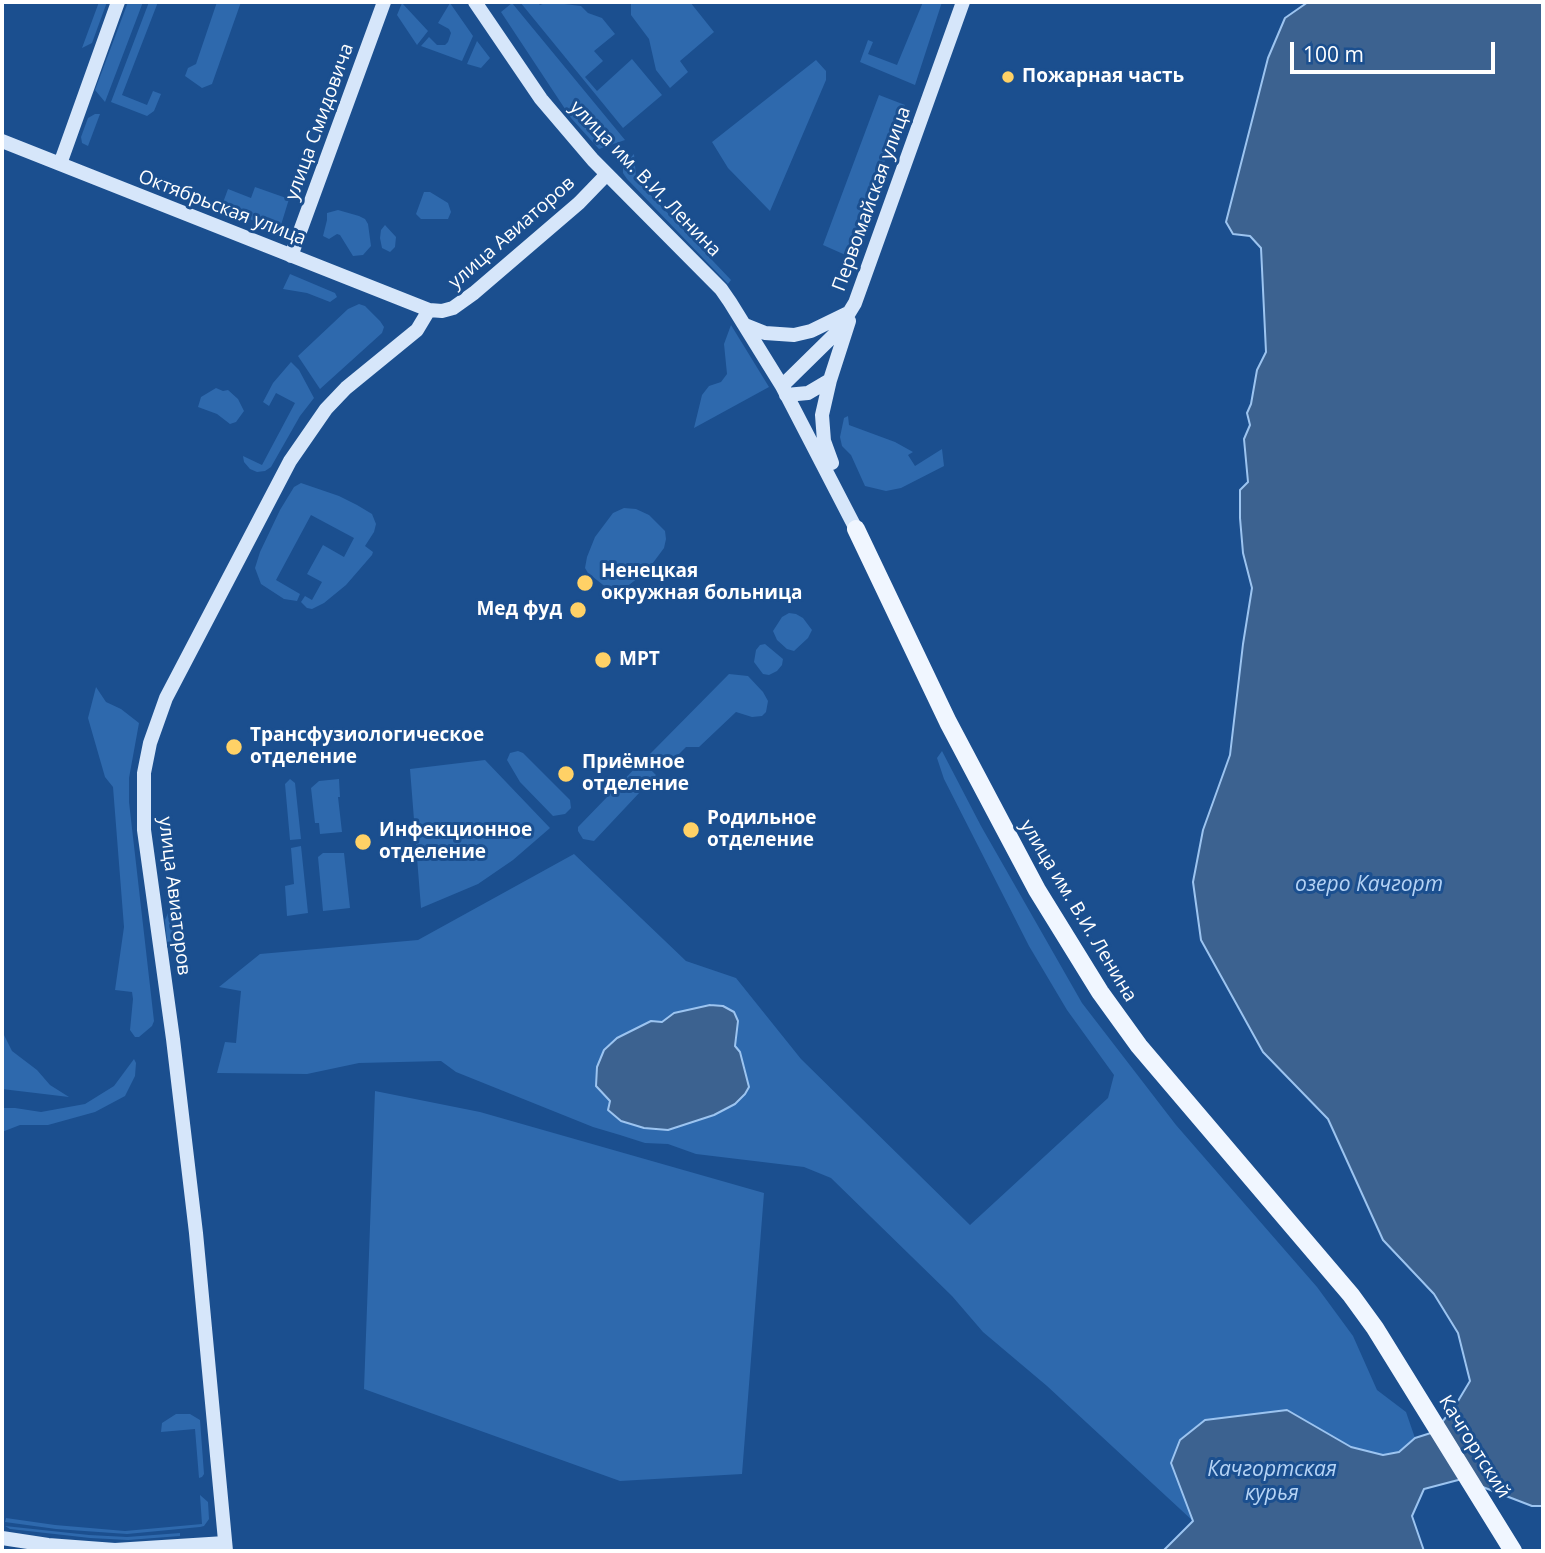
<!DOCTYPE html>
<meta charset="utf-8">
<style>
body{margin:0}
#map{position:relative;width:1545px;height:1553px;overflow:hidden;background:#1b4f8f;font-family:"Open Sans",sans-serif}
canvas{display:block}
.frame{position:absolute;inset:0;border:4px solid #fff;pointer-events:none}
.scale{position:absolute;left:1290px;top:42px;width:205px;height:32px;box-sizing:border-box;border:4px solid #fff;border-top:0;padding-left:9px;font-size:21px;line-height:24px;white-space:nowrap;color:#fff;-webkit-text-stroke:5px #1b4f8f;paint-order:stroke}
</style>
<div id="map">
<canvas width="1545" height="1553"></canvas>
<div class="frame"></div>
<div class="scale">100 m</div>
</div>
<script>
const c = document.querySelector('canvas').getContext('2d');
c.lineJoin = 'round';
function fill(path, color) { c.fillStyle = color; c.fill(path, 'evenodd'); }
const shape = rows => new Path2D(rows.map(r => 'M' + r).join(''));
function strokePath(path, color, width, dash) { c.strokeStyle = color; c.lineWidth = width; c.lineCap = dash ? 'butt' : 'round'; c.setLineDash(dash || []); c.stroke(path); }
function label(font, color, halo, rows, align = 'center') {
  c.font = font + ' "Open Sans",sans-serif'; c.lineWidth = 6; c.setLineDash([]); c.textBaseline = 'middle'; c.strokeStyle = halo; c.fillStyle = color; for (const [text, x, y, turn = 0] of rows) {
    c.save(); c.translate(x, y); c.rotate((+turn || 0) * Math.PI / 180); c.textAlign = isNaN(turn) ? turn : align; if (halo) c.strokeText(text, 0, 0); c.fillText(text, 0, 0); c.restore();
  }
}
const green = shape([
 [99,2,107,2,92,43,82,48],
 [128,2,143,2,105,102,95,90],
 [149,2,158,2,122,95,147,105,153,91,161,94,154,111,147,116,111,102],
 [217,2,241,2,212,84,202,88,185,76,188,68,196,64],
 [520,2,537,2,540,5,548,2,581,6,588,13,602,18,615,34,594,51,603,61,585,77,597,91,632,59,662,95,623,128],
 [634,2,690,2,714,32,680,61,688,72,670,88,656,70,649,39,631,15,631,4],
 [923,2,942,2,915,85,860,62,868,40,873,42,868,54,897,65],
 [402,3,428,31,417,45,397,15],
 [450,3,473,36,462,61,421,46,429,37,437,45,445,45,448,42,451,33,449,29,438,23],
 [512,3,625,140,599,149,571,118,501,12],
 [477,41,490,58,481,68,467,64],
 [816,60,826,71,826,80,770,211,728,168,712,142],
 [879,95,905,105,850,257,823,245],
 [95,114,100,114,88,146,82,143,81,137,88,118],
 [634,154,636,177,641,185,731,280,728,284,627,179,623,173,623,165],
 [255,187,289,199,281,225,275,229,221,208,228,189,251,198],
 [424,192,430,192,448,203,451,212,448,219,421,219,416,214],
 [338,210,359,216,365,219,368,224,371,246,363,255,353,256,340,235,337,234,329,239,323,236,327,220,327,213],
 [385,225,396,237,395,247,390,252,382,248,380,238,381,230],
 [290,274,335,293,337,297,330,302,307,293,283,289],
 [359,304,365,306,380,321,384,327,382,333,320,389,298,356,348,309],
 [731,325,769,387,694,428,702,395,709,386,721,382,727,374,724,344],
 [291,362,299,370,314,398,300,416,271,467,265,471,257,472,250,469,244,462,243,456,262,465,295,403,276,393,269,406,263,402,273,383],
 [216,388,223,391,228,390,238,399,244,411,236,422,230,424,217,414,198,407,201,397],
 [848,416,849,425,895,442,913,452,908,455,915,466,942,449,944,466,901,488,886,491,865,486,851,455,842,446,840,437,844,418],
 [301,483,339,496,357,505,372,514,376,524,374,532,365,546,373,552,372,555,346,585,324,603,312,609,307,608,301,602,305,596,312,600,322,582,307,574,323,545,344,557,354,538,311,515,276,580,300,594,297,601,284,599,261,584,255,568,260,552,280,510,294,487],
 [624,508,636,509,649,515,665,531,666,539,664,548,647,571,625,588,612,592,588,573,585,568,587,557,595,537,613,513],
 [789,613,796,614,803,618,812,630,808,638,794,651,787,649,777,640,773,631,782,617],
 [765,644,783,659,782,665,777,671,769,675,763,674,754,662,756,650,760,645],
 [729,674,748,676,763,692,768,701,766,712,762,716,752,717,736,712,699,747,686,747,664,769,649,755],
 [96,687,106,702,121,709,139,723,129,778,129,802,154,1021,152,1026,139,1037,135,1037,130,1030,133,999,132,992,115,990,124,927,113,787,105,777,88,718],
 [518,751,523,753,570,800,571,808,565,814,553,816,520,782,507,760,510,753],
 [942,751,981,826,1082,1003,1176,1125,1317,1287,1353,1336,1377,1390,1406,1412,1415,1438,1399,1452,1383,1455,1351,1447,1287,1410,1205,1420,1171,1463,1193,1521,1047,1386,983,1332,952,1296,831,1178,804,1167,696,1154,668,1144,645,1143,620,1135,593,1127,456,1072,441,1061,359,1063,307,1074,217,1073,225,1042,236,1043,241,991,219,987,260,954,418,940,574,854,686,961,736,978,801,1059,970,1225,1108,1098,1114,1075,1067,1010,1029,946,944,779,937,758],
 [710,1005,737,1032,735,1046,740,1052,749,1087,608,1110,610,1101,662,1022,674,1013],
 [485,760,550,828,513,860,478,884,421,908,410,769],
 [642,761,656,775,594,841,583,839,578,831,578,827],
 [290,779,295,783,301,839,290,840,285,784],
 [339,779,340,797,338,797,342,832,320,834,319,823,315,823,311,788,319,781],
 [301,846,308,913,287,916,285,886,294,884,291,848],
 [323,853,344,853,350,908,323,911,318,857],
 [175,911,181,948,172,947,167,941,165,920,168,913],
 [2,1031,12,1051,37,1070,50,1085,69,1097,2,1089],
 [134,1059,136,1063,135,1076,125,1096,95,1112,48,1125,20,1125,2,1132,2,1108,15,1108,41,1112,85,1104,114,1086],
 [375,1091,480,1112,764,1193,742,1474,620,1481,364,1389],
 [176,1414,190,1414,200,1420,204,1474,202,1477,199,1478,195,1429,161,1432,162,1423],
 [200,1495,208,1502,209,1519,204,1526,200,1527,127,1534,56,1529,5,1522,6,1518,55,1525,125,1531,202,1524],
 [5,1526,89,1535,127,1537,180,1533,180,1536,128,1540,90,1538,10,1529]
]);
const water = shape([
 [1308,2,1543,2,1543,1506,1532,1506,1462,1479,1424,1489,1412,1516,1424,1551,1163,1551,1193,1521,1171,1463,1180,1440,1205,1420,1287,1410,1351,1447,1383,1455,1399,1452,1415,1438,1434,1432,1455,1406,1470,1381,1458,1333,1434,1294,1383,1240,1328,1119,1263,1052,1201,940,1193,882,1203,830,1230,755,1243,644,1252,588,1243,553,1240,518,1240,490,1248,482,1244,439,1250,425,1247,413,1251,404,1257,370,1266,352,1261,248,1250,236,1233,234,1226,222,1268,58,1285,18,1308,2],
 [710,1005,723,1006,734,1012,738,1021,735,1046,740,1052,749,1087,745,1094,735,1104,714,1115,668,1130,644,1128,621,1121,608,1110,610,1101,596,1086,597,1067,604,1050,617,1038,651,1021,662,1022,674,1013,710,1005]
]);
const secondary = shape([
 [475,2,541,99,593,160,721,289,730,302,782,386,856,529],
 [2,141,429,310,442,311,453,308,474,293,579,203,607,174],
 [60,164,118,2],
 [291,256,384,2],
 [745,325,765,333,794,335,811,331,848,313],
 [782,386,838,331,855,303,963,2],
 [786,395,808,393,830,380],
 [832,463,824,441,822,415,830,380,849,321],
 [2,1538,48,1545,115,1550,225,1543],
 [226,1551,196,1233,173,1039,144,830,144,773,150,743,166,698,290,461,326,409,346,388,417,330,429,310]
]);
const primary = shape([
 [856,529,948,722,1003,826,1037,890,1100,992,1139,1046,1351,1295,1375,1328,1513,1551]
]);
const markers = [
 [1008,77,7,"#ffd166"],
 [585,583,9,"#ffd166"],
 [578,610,9,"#ffd166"],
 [603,660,9,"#ffd166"],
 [234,747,9,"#ffd166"],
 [566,774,9,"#ffd166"],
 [691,830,9,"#ffd166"],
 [363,842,9,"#ffd166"]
];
const poiNames = [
 ["Пожарная часть",1022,77],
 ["Ненецкая",601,572],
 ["окружная больница",601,594],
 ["Мед фуд",562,610,"right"],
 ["МРТ",619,660],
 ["Трансфузиологическое",250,736],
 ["отделение",250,758],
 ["Приёмное",582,763],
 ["отделение",582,785],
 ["Родильное",707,819],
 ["отделение",707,841],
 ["Инфекционное",379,831],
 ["отделение",379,853]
];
const streetNames = [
 ["улица Смидовича",320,122,-70],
 ["улица им. В.И. Ленина",645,179,46],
 ["Первомайская улица",872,199,-70],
 ["Октябрьская улица",222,208,21],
 ["улица Авиаторов",512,233,-41],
 ["улица Авиаторов",174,896,83],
 ["улица им. В.И. Ленина",1078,911,59],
 ["Качгортский",1474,1447,58]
];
const waterNames = [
 ["озеро Качгорт",1369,885],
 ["Качгортская",1272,1470],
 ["курья",1272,1494]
];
fill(green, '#2e69ad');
fill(water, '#3c6290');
strokePath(water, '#9cc4f0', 2);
strokePath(secondary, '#d6e6fa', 14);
strokePath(primary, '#f0f6ff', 18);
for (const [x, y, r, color] of markers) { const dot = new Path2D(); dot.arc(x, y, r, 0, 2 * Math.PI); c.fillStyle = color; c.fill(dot); strokePath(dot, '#1b4f8f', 2.5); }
label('bold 19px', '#fff', '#1b4f8f', poiNames, 'left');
label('19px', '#fff', '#1b4f8f', streetNames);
label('italic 21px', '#b5d3f5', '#1b4f8f', waterNames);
</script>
